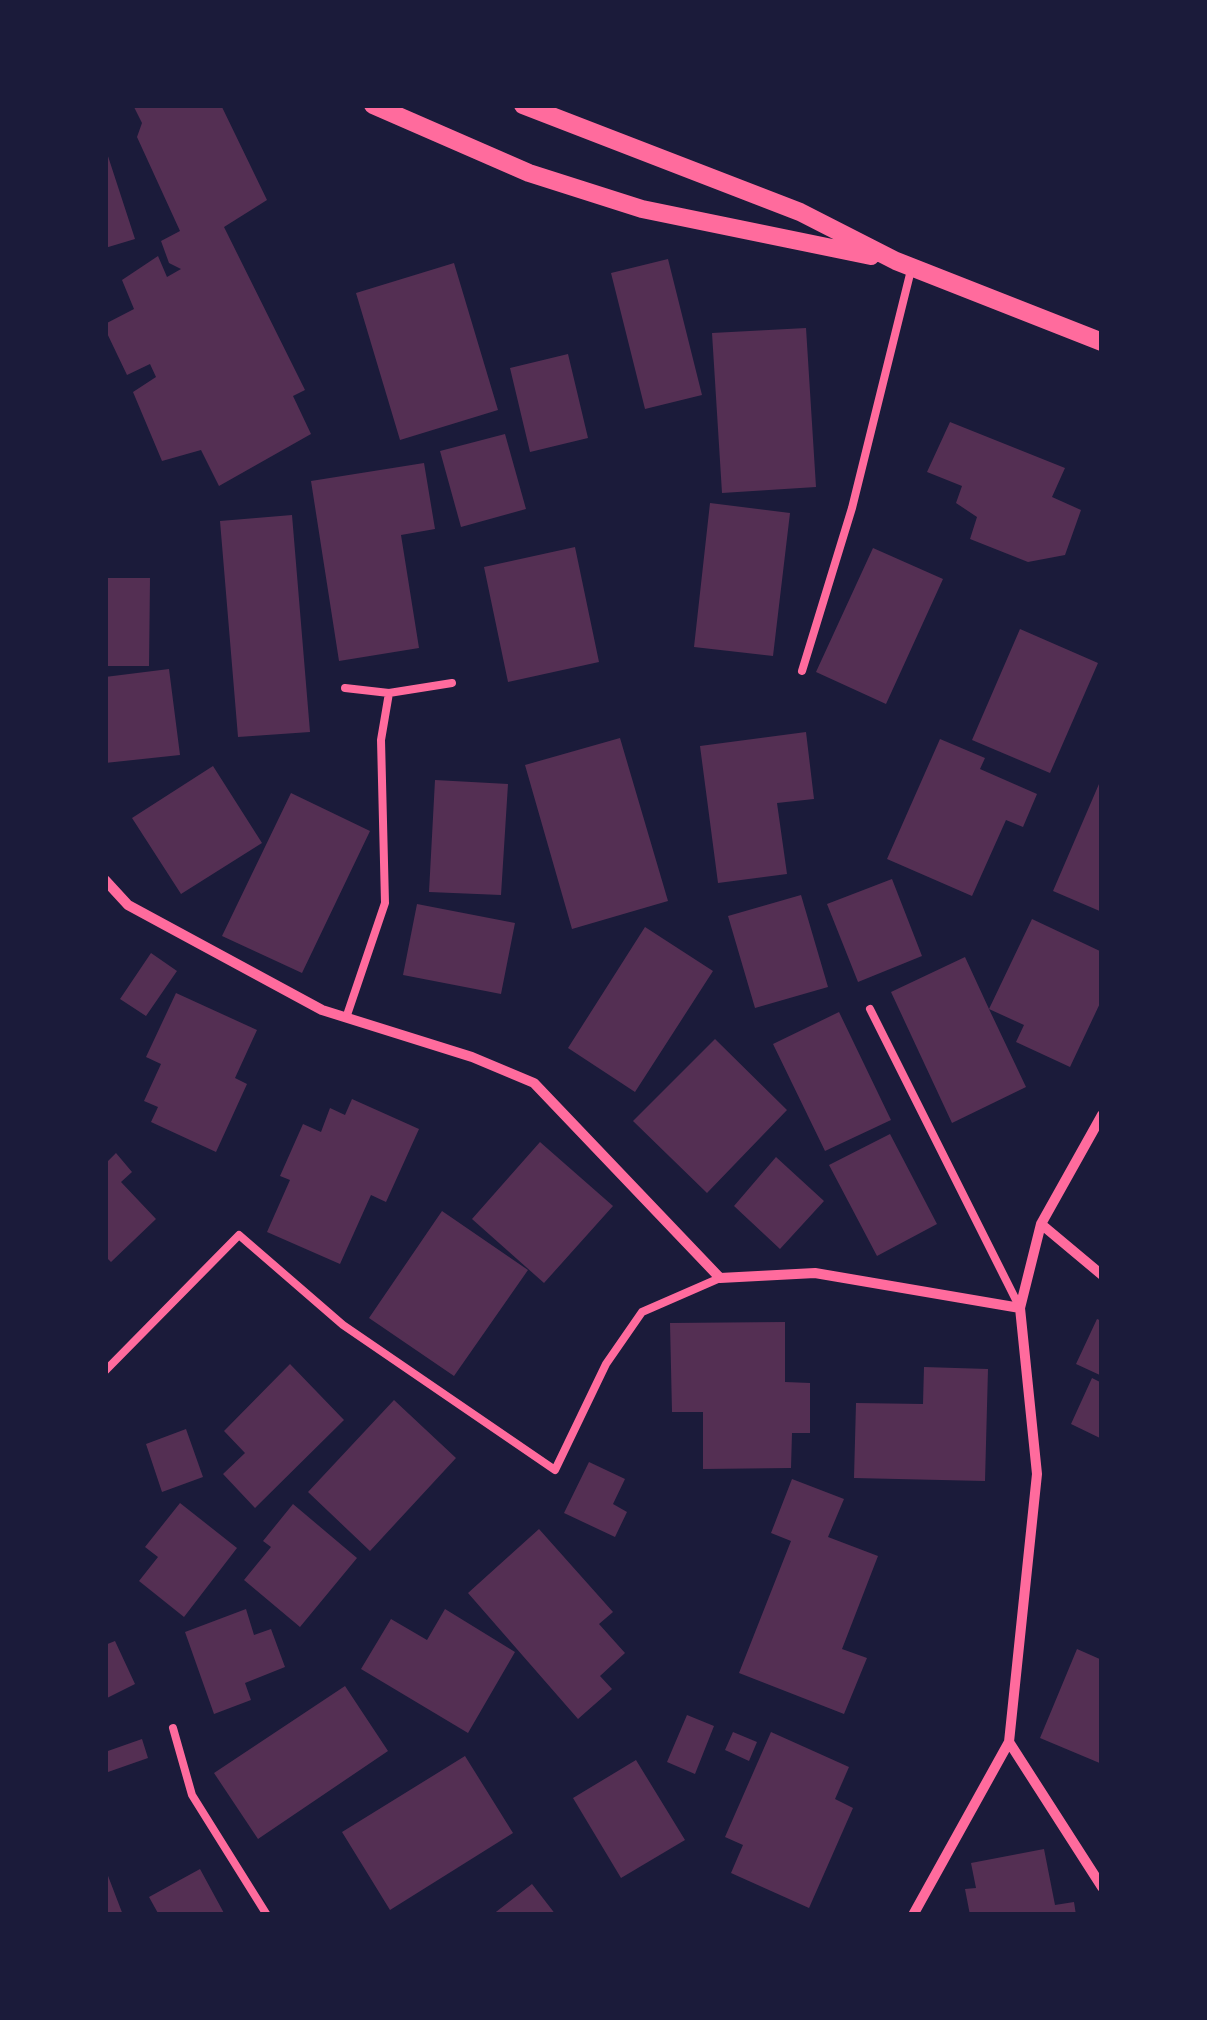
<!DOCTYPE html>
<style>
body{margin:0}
#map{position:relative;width:1207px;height:2020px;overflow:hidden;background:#1b1b3a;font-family:Rubik,sans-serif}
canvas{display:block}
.frame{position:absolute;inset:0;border:108px solid #1b1b3a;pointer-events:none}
</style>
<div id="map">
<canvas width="1207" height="2020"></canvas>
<div class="frame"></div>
</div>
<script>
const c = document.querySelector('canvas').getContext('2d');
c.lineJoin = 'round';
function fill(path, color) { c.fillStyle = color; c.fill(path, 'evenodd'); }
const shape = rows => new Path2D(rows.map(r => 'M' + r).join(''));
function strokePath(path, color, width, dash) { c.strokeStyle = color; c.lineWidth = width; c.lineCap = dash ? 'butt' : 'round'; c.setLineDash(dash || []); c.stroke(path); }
const building = shape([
 [133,105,221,105,267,200,224,227,305,390,293,396,311,434,219,486,201,450,162,461,133,392,156,377,150,364,127,375,105,329,105,324,134,309,122,280,158,256,167,277,181,269,169,263,161,241,180,231,137,137,142,123],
 [105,147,135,239,105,248],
 [668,259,702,395,645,409,611,273],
 [454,263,498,410,400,440,356,293],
 [806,328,816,487,722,493,712,333],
 [568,354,588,438,530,452,510,368],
 [950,422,1065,468,1052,497,1081,510,1065,555,1028,562,970,539,977,517,956,503,962,486,927,472],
 [505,434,526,509,461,527,440,451],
 [424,463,435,529,401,535,419,648,339,661,311,481],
 [710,503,790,513,773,656,694,647],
 [292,515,310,732,238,737,220,521],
 [575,547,599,662,508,682,484,567],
 [873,548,943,579,886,704,816,672],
 [105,578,150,578,149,666,105,666],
 [1020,629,1098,663,1050,773,972,740],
 [169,669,180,755,105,763,105,677],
 [806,732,814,799,777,803,787,874,718,883,700,746],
 [620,738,668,901,572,929,525,765],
 [940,739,985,758,980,769,1037,794,1023,827,1006,820,972,896,887,859],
 [213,766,262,843,181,894,132,818],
 [1102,777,1102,912,1053,891],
 [435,780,508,784,501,895,429,892],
 [291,793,370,831,302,973,222,936],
 [892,879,922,956,858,982,827,904],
 [801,895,828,987,755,1008,728,916],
 [417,904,515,923,501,994,403,975],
 [1032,919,1102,952,1102,999,1070,1067,1016,1042,1024,1025,989,1009,1026,1087,952,1123,891,992,965,957,989,1009],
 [645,927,713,971,635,1092,568,1048],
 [151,953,177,971,146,1016,120,999],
 [176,993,257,1030,235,1078,247,1084,216,1152,151,1122,158,1107,144,1101,161,1064,146,1057],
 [839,1012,891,1120,825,1151,773,1044],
 [715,1039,787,1110,707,1193,633,1121],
 [352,1099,419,1129,386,1202,371,1195,340,1264,267,1232,290,1180,280,1176,303,1124,321,1132,330,1108,345,1115],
 [890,1134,937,1224,877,1256,829,1165],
 [540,1142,613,1206,544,1283,472,1219],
 [116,1153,132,1172,121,1182,156,1219,111,1262,105,1256,105,1164],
 [776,1157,824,1201,780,1249,734,1206],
 [442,1211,528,1270,454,1376,369,1318],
 [1097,1319,1102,1321,1102,1376,1076,1364],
 [785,1322,785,1382,810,1383,810,1433,792,1433,791,1468,703,1469,703,1412,672,1412,670,1323],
 [290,1364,344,1420,255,1508,223,1474,245,1453,224,1431],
 [924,1367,988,1369,985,1481,854,1478,856,1403,923,1404],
 [1092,1378,1102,1383,1102,1439,1071,1424],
 [394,1400,456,1458,370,1551,308,1492],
 [186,1429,203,1477,162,1492,146,1444],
 [589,1462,625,1479,613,1504,627,1512,615,1537,564,1513],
 [792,1479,844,1499,828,1537,878,1556,842,1649,867,1658,844,1714,739,1673,791,1541,771,1533],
 [180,1503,237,1548,184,1617,139,1581,158,1557,145,1547],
 [293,1504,357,1558,300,1627,244,1580,271,1547,263,1541],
 [539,1529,613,1612,599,1624,625,1653,600,1676,612,1689,578,1719,468,1593],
 [246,1609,254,1635,271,1629,285,1667,245,1683,251,1700,214,1714,185,1632],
 [445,1609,515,1652,468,1733,361,1669,391,1619,427,1640],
 [115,1641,135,1684,105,1699,105,1645],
 [1077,1649,1102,1660,1102,1764,1040,1738],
 [345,1686,388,1751,258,1839,214,1773],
 [687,1715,714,1726,695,1774,667,1762],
 [733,1732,757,1742,749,1761,725,1750],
 [771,1732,849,1767,835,1799,853,1808,809,1908,731,1873,743,1845,725,1837],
 [142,1739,148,1758,108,1772,105,1752],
 [465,1756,513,1833,390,1910,342,1832],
 [636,1760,685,1840,621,1878,573,1798],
 [1044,1849,1055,1905,1074,1902,1076,1915,970,1915,965,1889,976,1888,971,1863],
 [105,1868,123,1915,105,1915],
 [200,1869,225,1915,159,1915,149,1897],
 [532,1884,556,1915,492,1915]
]);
const service = shape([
 [802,671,852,508,911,270],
 [345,688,389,693,381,740,385,903,346,1018],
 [389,693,452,683],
 [870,1009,1020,1308],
 [105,1371,239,1235,343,1325,555,1470,606,1364,642,1312,720,1278],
 [173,1728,192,1795,267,1915]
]);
const minor = shape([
 [105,880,128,905,322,1010,472,1057,534,1083,720,1278,815,1273,1020,1308],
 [1041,1224,1102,1275],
 [1009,1742,1102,1887],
 [913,1915,1009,1742,1037,1474,1020,1308,1041,1224,1102,1115]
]);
const tertiary = shape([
 [373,105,529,173,642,209,871,256],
 [523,105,800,212,896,261,1102,342]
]);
fill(building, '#542f53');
strokePath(service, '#ff6b9d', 8);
strokePath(minor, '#ff6b9d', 10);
strokePath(tertiary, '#ff6b9d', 18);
</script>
